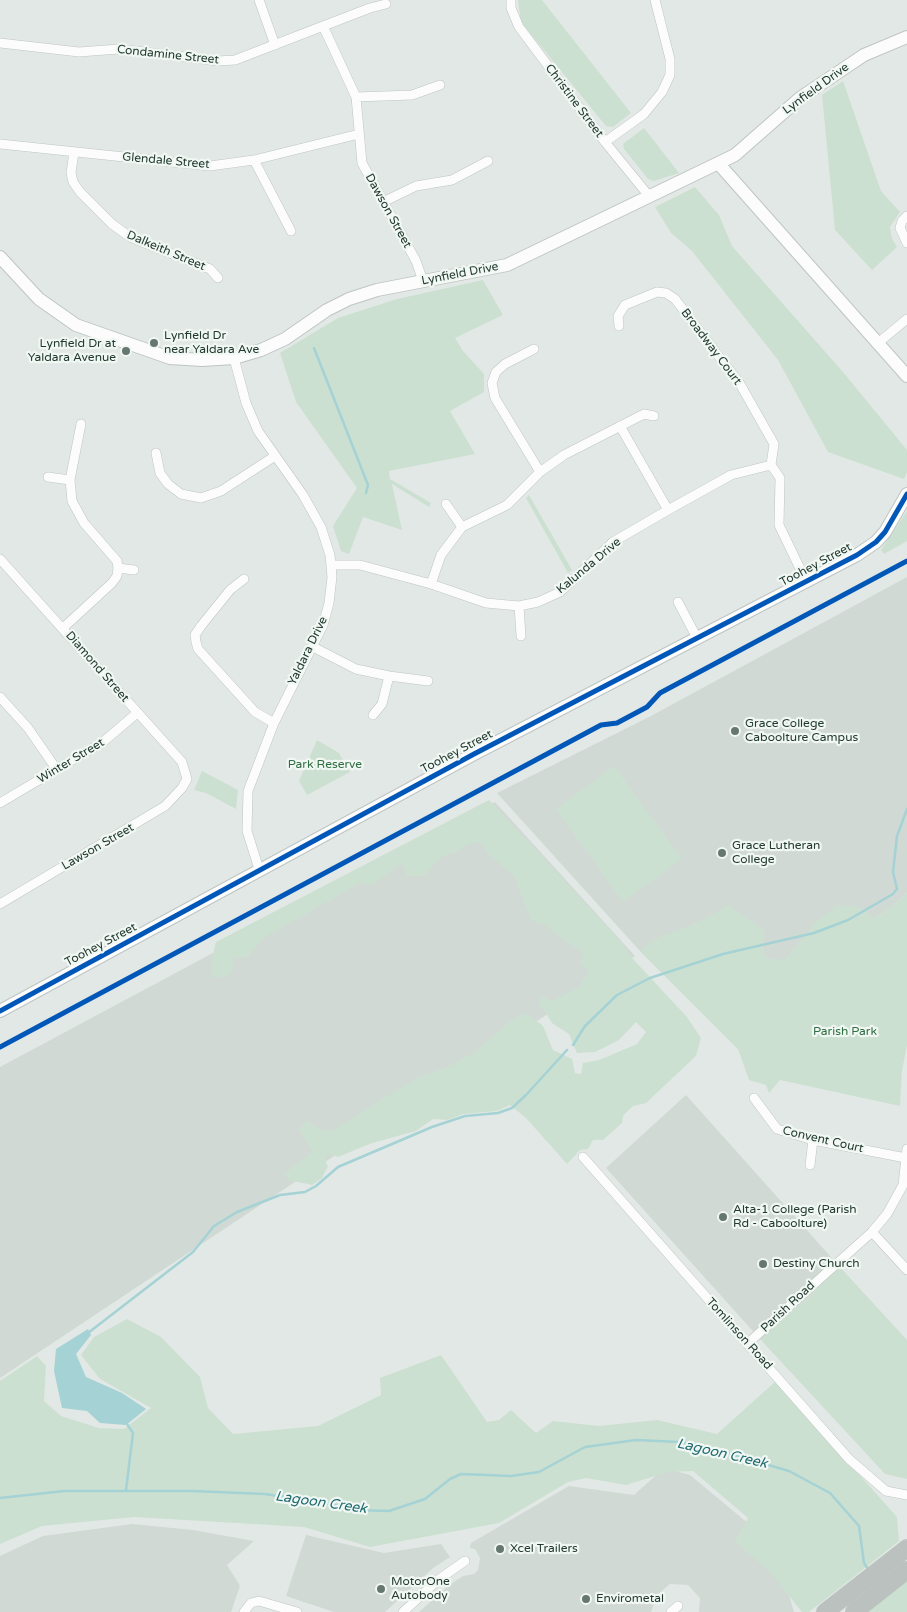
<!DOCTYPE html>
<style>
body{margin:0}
canvas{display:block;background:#e2e8e5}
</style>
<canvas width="907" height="1612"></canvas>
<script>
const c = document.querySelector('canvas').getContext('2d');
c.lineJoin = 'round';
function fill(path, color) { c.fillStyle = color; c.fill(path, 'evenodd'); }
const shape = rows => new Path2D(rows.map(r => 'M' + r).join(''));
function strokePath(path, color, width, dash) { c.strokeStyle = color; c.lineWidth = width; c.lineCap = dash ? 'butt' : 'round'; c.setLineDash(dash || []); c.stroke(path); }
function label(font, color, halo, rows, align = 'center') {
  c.font = font + ' "Varela Round",sans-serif'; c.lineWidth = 4.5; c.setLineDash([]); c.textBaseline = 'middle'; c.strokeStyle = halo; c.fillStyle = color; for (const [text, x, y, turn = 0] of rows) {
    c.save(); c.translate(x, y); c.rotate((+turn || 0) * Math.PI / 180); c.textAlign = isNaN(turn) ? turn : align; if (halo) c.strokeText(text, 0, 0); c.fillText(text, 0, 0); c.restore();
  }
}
const built = shape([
 [907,577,907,893,883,914,874,918,738,1049,640,951,497,793,651,716],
 [495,802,635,956,0,1378,0,1067],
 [686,1095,839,1266,803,1303,786,1313,760,1339,606,1168],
 [664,1468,690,1475,749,1524,789,1595,794,1612,699,1612,700,1598,688,1585,670,1584,657,1595,651,1612,419,1612,448,1586,463,1576,474,1574,478,1570,480,1558,475,1549,470,1548,471,1543,569,1486,634,1495],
 [132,1524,193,1530,254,1541,227,1565,240,1586,231,1612,0,1612,0,1556,43,1536],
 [306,1535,384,1553,441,1544,450,1557,433,1568,385,1612,334,1612,286,1596]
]);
const green = shape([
 [518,0,542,0,631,113,613,127,606,126,521,22],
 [843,81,881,191,900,212,890,227,892,239,897,247,872,270,835,230,822,95],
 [644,128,679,173,654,181,648,179,624,149,623,144],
 [695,187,719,215,732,246,843,372,907,450,907,472,904,479,828,452,778,360,692,251,671,233,655,207],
 [483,280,503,315,455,338,463,351,484,374,484,392,450,411,475,454,389,471,390,479,431,503,429,507,392,484,402,530,363,517,349,554,341,551,333,526,357,488,296,402,280,353,338,318,397,299],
 [529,495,572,570,568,573,526,498],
 [907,511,907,541,884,554,881,550],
 [317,740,339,753,350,772,307,795,299,781],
 [614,766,682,859,623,902,556,809],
 [202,771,238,790,236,809,206,793,194,790],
 [489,800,616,936,633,959,687,1017,701,1038,696,1056,646,1103,633,1106,623,1116,622,1123,603,1140,593,1140,588,1149,580,1150,567,1164,526,1118,510,1105,497,1111,463,1114,447,1120,433,1119,416,1131,372,1143,338,1157,329,1153,325,1161,328,1166,322,1178,312,1185,289,1180,284,1174,312,1152,299,1129,307,1121,324,1131,333,1130,415,1079,452,1065,475,1052,514,1018,527,1013,543,1026,553,1050,572,1059,575,1073,581,1074,583,1063,599,1060,637,1044,646,1032,636,1022,619,1040,595,1052,577,1053,569,1034,552,1023,539,1003,542,996,553,1001,579,987,589,971,580,964,583,953,543,924,531,920,514,876,486,852,482,842,468,844,459,851,442,856,424,876,407,876,401,863,373,885,360,883,263,938,248,957,234,958,232,971,226,977,213,977,211,961,216,942],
 [907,893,907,1045,902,1071,900,1106,780,1080,769,1093,766,1085,749,1080,738,1049,640,951,651,941,703,920,729,905,764,931,764,954,770,959,785,960,815,923,837,905,856,906,874,918,883,914],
 [839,1266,907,1340,907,1479,885,1474,760,1339,786,1313,803,1303],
 [127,1319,161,1337,200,1377,208,1408,233,1434,318,1426,381,1395,380,1378,441,1355,487,1422,499,1420,511,1410,536,1433,553,1421,599,1426,657,1420,717,1434,776,1381,897,1517,899,1541,809,1612,802,1612,769,1571,735,1542,748,1518,693,1471,668,1472,626,1485,586,1478,568,1482,499,1523,370,1547,304,1527,134,1517,42,1526,0,1544,0,1381,37,1356,46,1366,44,1401,61,1416,99,1428,124,1429,151,1408,100,1379,81,1355,94,1337],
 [907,1577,907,1612,863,1612]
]);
const water = shape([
 [88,1329,91,1335,76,1354,86,1377,122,1393,146,1409,126,1425,100,1423,87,1411,62,1408,54,1371,56,1349]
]);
const stream = shape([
 [314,348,368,485,366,493],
 [573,1045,585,1026,617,995,650,978,723,954,814,933,848,920,893,894,897,889,893,872,897,836,907,809],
 [88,1333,193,1252,214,1226,237,1212,280,1195,305,1192,316,1186,338,1167,432,1127,465,1116,498,1113,512,1108,526,1095,567,1050],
 [125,1421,133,1433,126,1490],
 [0,1498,64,1491,193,1491,265,1494,330,1504,353,1510,389,1511,425,1499,450,1479,461,1474,511,1476,539,1472,585,1447,636,1440,679,1442,703,1446,789,1471,830,1493,859,1526,864,1563,868,1569]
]);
const street = shape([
 [259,0,275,45],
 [511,0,511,8,519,27,605,142,649,196],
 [323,26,356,97,362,163,416,261,423,281],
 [0,43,79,52,119,49,218,61,235,60,370,8,386,4],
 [356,97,412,95,440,85],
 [605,142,644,114,662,92,670,75,670,59,655,0],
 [0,144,210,166,254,160,359,134],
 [74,152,71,173,73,182,80,192,112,224,130,237,210,269,218,278],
 [254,160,291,231],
 [383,202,416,186,452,180,488,161],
 [907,216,902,221,900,228,907,243],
 [619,326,618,316,625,305,657,292,666,293,675,299,740,384,774,444,771,465],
 [878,343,907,319],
 [534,349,505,364,496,372,492,383,495,398,540,472],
 [234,358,246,403,258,431,303,495,321,527,330,555,332,577,329,603,323,625,274,723,248,791,247,831,259,869],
 [620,426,668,510],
 [156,453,160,473,168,484,181,494,201,498,221,491,275,456],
 [771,465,780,478,779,525,806,581],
 [48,477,70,480],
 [446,504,462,527],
 [0,559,182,762,187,779,182,788,165,806,0,904],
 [331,565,360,565,431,584,486,603,519,606,538,602,560,592,613,542,668,510,731,475,771,465],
 [118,568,134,570],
 [244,579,230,590,201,626,195,635,196,642,198,649,255,712,274,723],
 [431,584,441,555,462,527,507,505,540,472,564,455,644,414,654,416],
 [678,602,697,638],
 [519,606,521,636],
 [63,628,112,583,117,576,118,568,117,561,84,523,72,501,70,480,81,424],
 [313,647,356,669,389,676,428,681],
 [0,697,28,728,57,770],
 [373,715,382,704,389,676],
 [0,803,103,742,137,713],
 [754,1098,777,1129,813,1140,906,1158],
 [583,1157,849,1459,886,1491,907,1495],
 [810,1165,813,1140],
 [872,1232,907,1270],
 [747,1344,872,1232,887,1214,903,1185,907,1149],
 [244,1612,251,1603,259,1601,297,1612],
 [403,1612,438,1580,465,1561],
 [671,1612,678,1606]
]);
const secondary = shape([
 [718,163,907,376],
 [0,257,39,299,76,325,170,358,202,360,234,358,261,350,285,339,327,310,349,299,377,290,507,265,735,155,800,98,864,55,907,37],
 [0,1011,474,754,857,555,876,542,885,532,907,494]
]);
const highway = shape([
 [825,1612,907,1548],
 [854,1612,907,1570]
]);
const cycleway = shape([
 [0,1011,474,754,857,555,876,542,885,532,907,494],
 [0,1047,601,725,617,723,647,707,660,693,907,561]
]);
const markers = [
 [154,343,5,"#657770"],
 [126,351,5,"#657770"],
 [735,731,5,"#657770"],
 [722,853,5,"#657770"],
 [723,1217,5,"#657770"],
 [763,1264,5,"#657770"],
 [500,1549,5,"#657770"],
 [381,1589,5,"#657770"],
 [586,1599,5,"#657770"]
];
const streetNames = [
 ["Condamine Street",168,55,6],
 ["Lynfield Drive",816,89,-36],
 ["Christine Street",574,101,53],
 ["Glendale Street",166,161,5],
 ["Dawson Street",388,211,61],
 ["Dalkeith Street",166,251,23],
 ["Lynfield Drive",460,274,-11],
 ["Broadway Court",711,347,53],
 ["Toohey Street",816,565,-28],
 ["Kalunda Drive",589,566,-40],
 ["Yaldara Drive",308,651,-64],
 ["Diamond Street",97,667,49],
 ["Toohey Street",457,752,-28],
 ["Winter Street",71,761,-31],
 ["Lawson Street",98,847,-30],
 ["Toohey Street",101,945,-28],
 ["Convent Court",823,1140,13],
 ["Parish Road",788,1307,-43],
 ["Tomlinson Road",739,1334,48]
];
const poiNames = [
 ["Lynfield Dr",164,336],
 ["near Yaldara Ave",164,350],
 ["Lynfield Dr at",116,344,"right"],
 ["Yaldara Avenue",116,358,"right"],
 ["Grace College",745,724],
 ["Caboolture Campus",745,738],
 ["Grace Lutheran",732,846],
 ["College",732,860],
 ["Alta-1 College (Parish",733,1210],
 ["Rd - Caboolture)",733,1224],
 ["Destiny Church",773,1264],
 ["Xcel Trailers",510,1549],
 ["MotorOne",391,1582],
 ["Autobody",391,1596],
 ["Envirometal",596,1599]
];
const parkNames = [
 ["Park Reserve",325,765],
 ["Parish Park",845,1032]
];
const waterNames = [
 ["Lagoon Creek",722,1454,13],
 ["Lagoon Creek",321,1503,8]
];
fill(built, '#d1d9d5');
fill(green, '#cce0d1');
fill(water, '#a5d2d4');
strokePath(stream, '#a5d2d4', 2.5);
strokePath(street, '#bfc5c2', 10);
strokePath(secondary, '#bfc5c2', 14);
strokePath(highway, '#bcc4c1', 18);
strokePath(street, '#fbfcfb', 9);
strokePath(secondary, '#fbfcfb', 12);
strokePath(highway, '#bac1bf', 16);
strokePath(cycleway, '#0057b8', 5);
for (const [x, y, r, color] of markers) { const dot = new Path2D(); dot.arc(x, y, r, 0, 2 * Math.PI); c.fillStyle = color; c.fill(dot); strokePath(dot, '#f1f7f3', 2); }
label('12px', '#223a31', '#f1f7f3', streetNames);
label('12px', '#223a31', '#f1f7f3', poiNames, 'left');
label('12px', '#2f6e41', '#f1f7f3', parkNames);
label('italic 14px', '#206c72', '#f1f7f3', waterNames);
</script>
